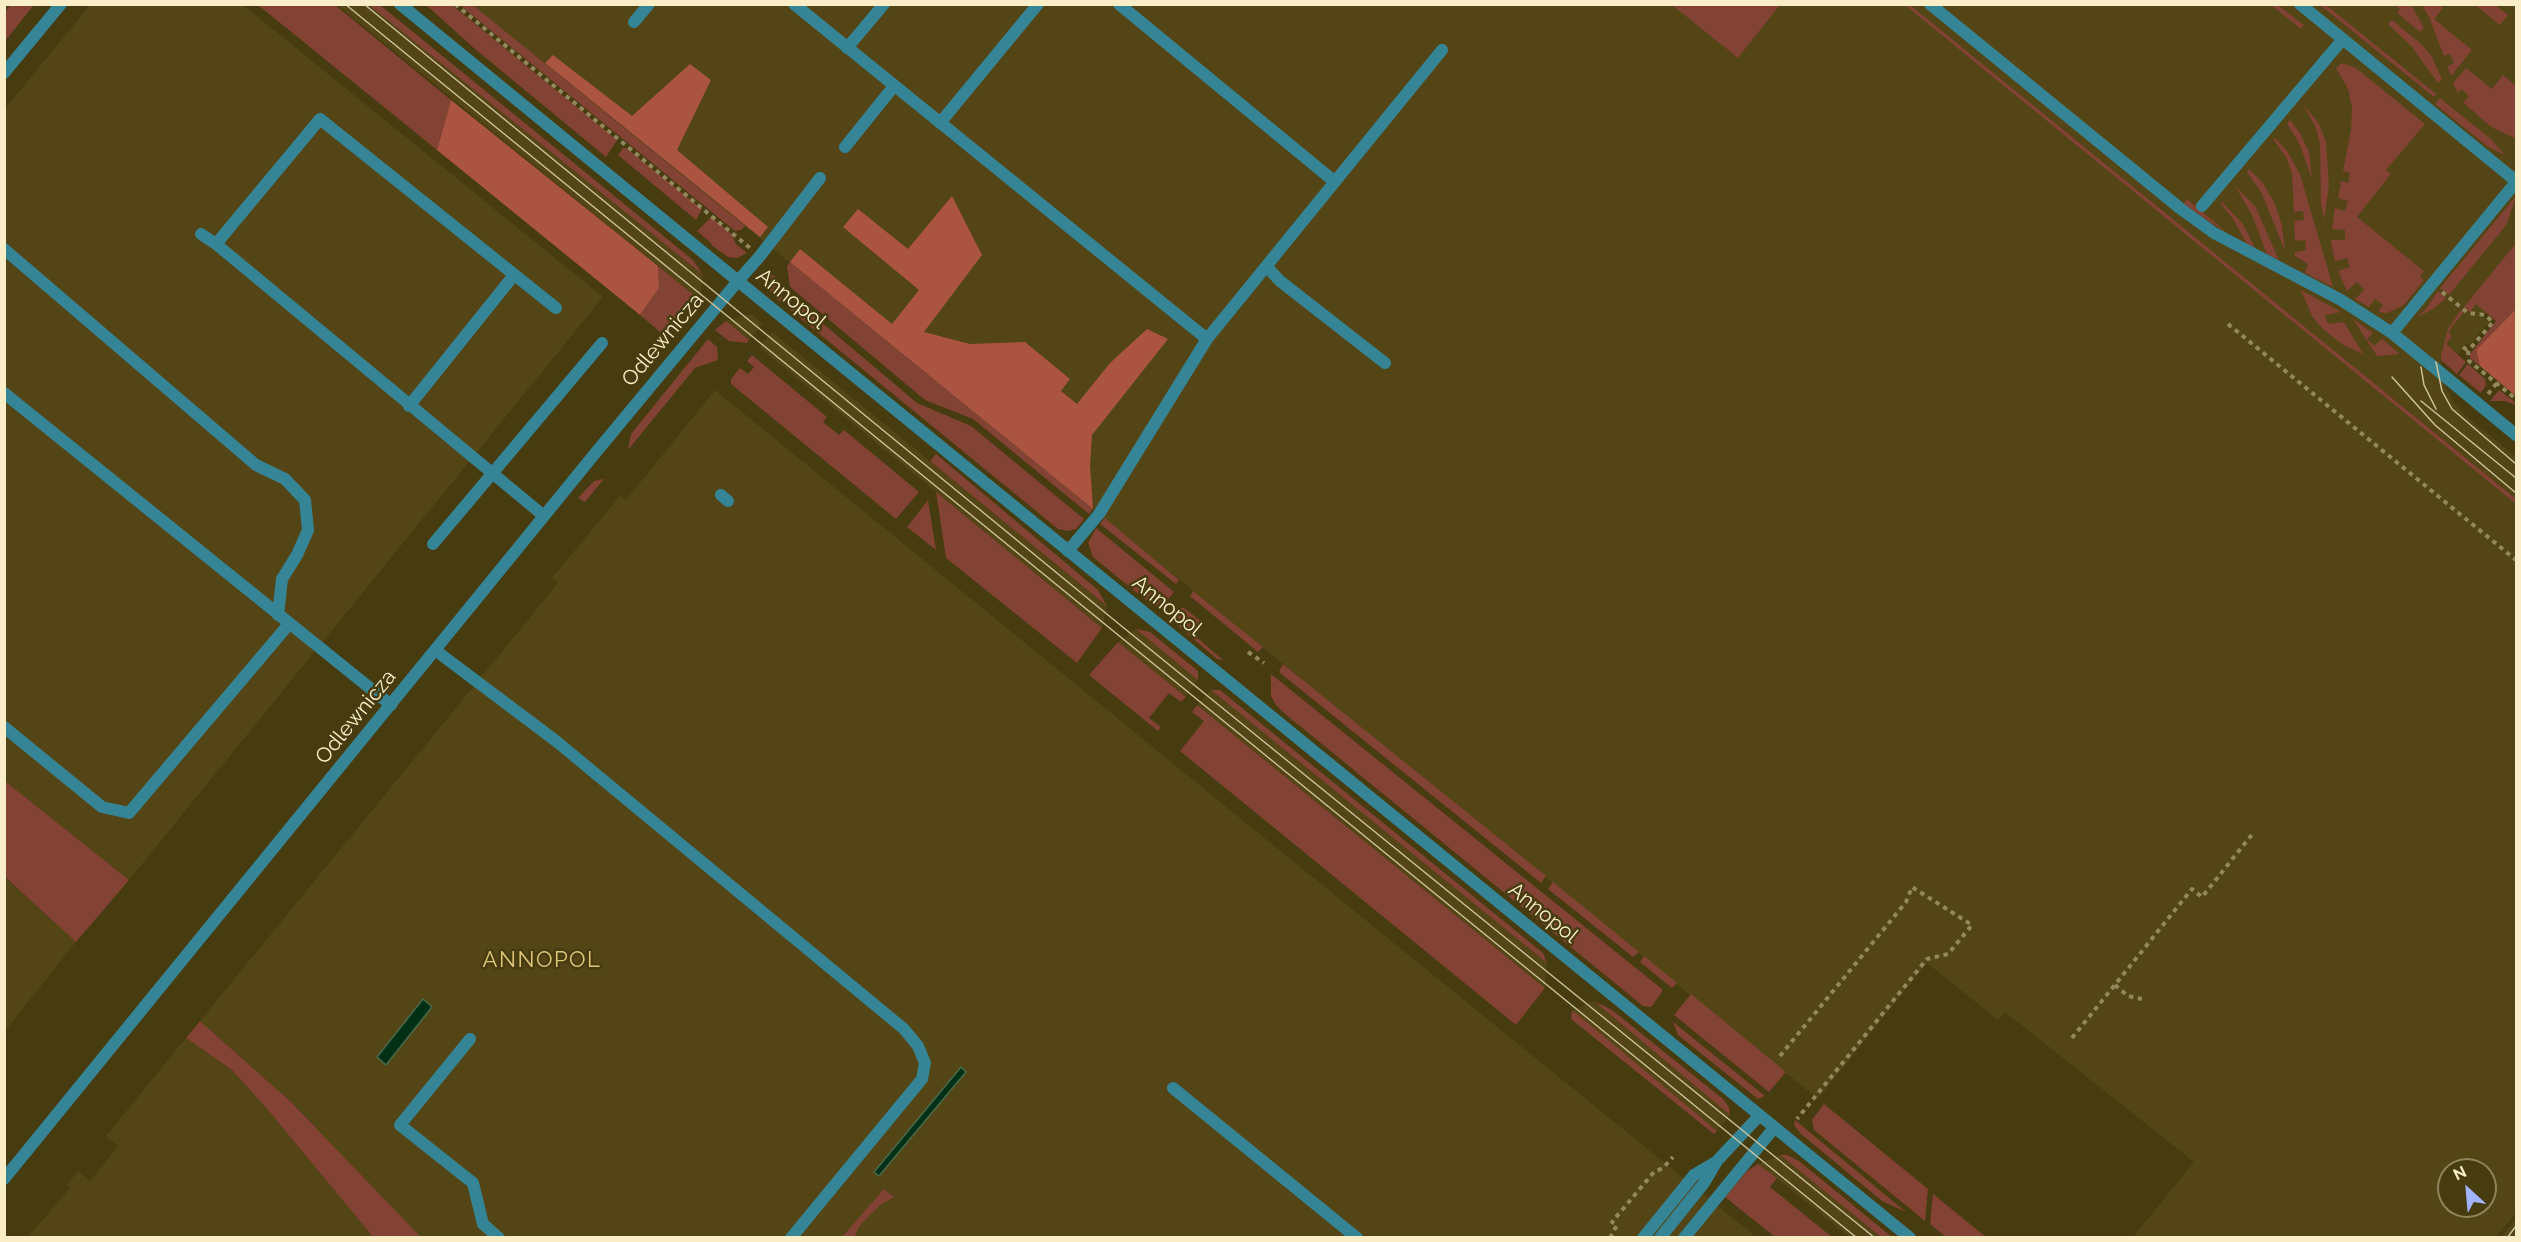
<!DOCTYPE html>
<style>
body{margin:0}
#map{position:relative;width:2521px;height:1242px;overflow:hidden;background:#473b10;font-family:Raleway,sans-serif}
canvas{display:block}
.frame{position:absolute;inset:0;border:6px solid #f9eec8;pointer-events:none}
.north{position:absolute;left:2437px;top:1158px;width:60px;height:60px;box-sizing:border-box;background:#473b10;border:2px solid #8e835a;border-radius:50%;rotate:334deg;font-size:16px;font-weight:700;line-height:24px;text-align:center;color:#f9eec8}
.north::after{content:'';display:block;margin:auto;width:21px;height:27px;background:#a1b3fd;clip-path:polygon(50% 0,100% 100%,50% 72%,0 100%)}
</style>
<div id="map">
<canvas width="2521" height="1242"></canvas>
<div class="frame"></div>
<div class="north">N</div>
</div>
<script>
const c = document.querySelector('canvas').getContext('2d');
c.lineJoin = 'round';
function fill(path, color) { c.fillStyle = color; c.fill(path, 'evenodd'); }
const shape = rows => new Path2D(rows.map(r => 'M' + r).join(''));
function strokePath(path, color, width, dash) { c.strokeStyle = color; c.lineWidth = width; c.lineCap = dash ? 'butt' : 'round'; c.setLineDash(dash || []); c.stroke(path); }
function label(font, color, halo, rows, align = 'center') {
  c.font = font + ' Raleway,sans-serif'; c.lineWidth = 5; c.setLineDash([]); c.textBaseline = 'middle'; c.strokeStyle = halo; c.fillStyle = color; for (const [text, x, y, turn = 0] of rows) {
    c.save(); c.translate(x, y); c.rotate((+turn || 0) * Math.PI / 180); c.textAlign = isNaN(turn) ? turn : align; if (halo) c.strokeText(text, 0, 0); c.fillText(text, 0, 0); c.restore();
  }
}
const built = shape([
 [1672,4,1738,58,1780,5,2516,5,2516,309,2501,325,2486,313,2483,317,2489,322,2469,346,2466,344,2458,354,2454,351,2444,363,2441,361,2445,386,2455,404,2467,417,2516,457,2516,499,2384,391,2382,393,2516,504,2516,1213,2496,1237,2133,1237,2194,1162,2005,1012,1998,1020,1927,963,1818,1099,473,5],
 [2449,1170,2485,1170,2485,1206,2449,1206],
 [90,5,243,5,603,297,129,880,5,781,4,110],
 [337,5,369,5,703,275,700,300],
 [751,314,763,324,749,340,726,321],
 [772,332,1107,606,1102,628,759,347],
 [715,390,1214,797,1756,1237,421,1237,290,1101,200,1021,558,583,552,578,620,496,626,500],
 [1136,629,1198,680,1186,697,1118,642],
 [1211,690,1547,963,1545,988,1197,705],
 [4,877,76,942,5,1031,4,1031],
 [1594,1001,1730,1115,1717,1131,1572,1011,1590,1002],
 [186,1038,232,1070,268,1110,373,1237,27,1238,70,1188,67,1185,78,1171,90,1181,118,1146,106,1136],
 [1780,1155,1881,1237,1850,1237,1758,1164],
 [2516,1219,2516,1237,2501,1237]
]);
const green = shape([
 [2398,4,2412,6,2424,28,2420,32,2397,13,2400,9,2396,6],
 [10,5,34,5,5,41,5,12],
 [258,5,335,5,451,100,437,150],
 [369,5,380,5,693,260,703,275],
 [426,5,452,5,617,140,606,157,475,49],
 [460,5,473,5,745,226,741,230,735,231],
 [1672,5,1780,5,1738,58],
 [1905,5,1910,5,2516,499,2516,504],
 [2271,5,2278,5,2304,25,2301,29],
 [2320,5,2326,5,2436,94,2434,97],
 [2422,5,2439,5,2443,8,2434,19,2472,50,2451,76,2447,66,2454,63,2450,54,2444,56,2429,17],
 [2475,5,2495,5,2508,15,2500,25],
 [2392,20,2421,44,2432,57,2442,79,2438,83,2412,47,2388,24],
 [2342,63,2356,68,2425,124,2386,170,2391,174,2357,217,2424,271,2420,276,2424,280,2404,305,2387,313,2378,312,2383,305,2375,299,2369,307,2355,299,2364,290,2357,282,2347,291,2338,271,2350,267,2347,258,2335,261,2333,253,2331,240,2345,240,2345,230,2332,229,2335,208,2345,211,2348,201,2338,198,2341,181,2348,183,2350,173,2343,171,2351,130,2352,107,2348,89,2336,68],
 [2466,68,2492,89,2503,75,2516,86,2516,139,2491,127,2463,102,2469,97,2462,89,2458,93,2453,83],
 [2440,98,2492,140,2505,155,2488,147,2435,104],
 [2303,104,2319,124,2326,142,2329,186,2324,220,2321,203,2320,144,2316,128],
 [2290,120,2300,133,2309,152,2312,179,2300,145,2287,123],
 [2275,138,2287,151,2300,174,2333,287,2305,273,2308,264,2295,256,2295,252,2306,250,2305,240,2295,241,2294,221,2304,220,2303,211,2294,212,2292,173,2286,157,2273,139],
 [623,148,626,148,702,209,696,220,618,155],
 [2249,169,2263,183,2275,204,2282,225,2285,251,2261,192,2247,172],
 [2235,186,2255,206,2279,260,2267,254,2252,215],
 [2516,196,2507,224,2449,295,2440,288],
 [2187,199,2217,224,2227,233,2183,204],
 [2222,202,2243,224,2255,248,2247,244,2233,219,2221,204],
 [711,217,732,234,736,244,747,253,737,258,728,257,711,245,712,244,697,231],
 [2516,243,2516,309,2476,350,2480,366,2470,358,2470,354,2496,321,2476,304,2470,312,2464,307],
 [790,262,1093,509,1089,514,973,419,925,400,790,287,787,266],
 [658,266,700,300,692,312,688,309,665,336,640,315,659,288],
 [766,269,779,280,782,299,780,302,765,286],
 [2301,290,2341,312,2325,315,2328,324,2344,322,2363,354,2343,345,2323,329,2312,316],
 [2438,291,2446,298,2433,309,2417,317,2425,310],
 [801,305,917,403,971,426,1084,519,1076,529,1067,531,1058,529,789,309],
 [2461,310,2464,312,2451,328,2449,333,2452,336,2446,344,2466,362,2457,374,2441,360,2441,355,2448,329],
 [2353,319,2373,333,2367,339,2374,346,2382,339,2400,354,2377,356],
 [726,321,749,340,747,343,729,341,715,330],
 [708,339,717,347,718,360,695,368,628,450,631,434],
 [752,355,827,417,823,422,839,435,844,430,919,492,896,519,731,384,731,379,740,368,748,374,754,367,747,361],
 [2468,364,2485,379,2486,385,2481,393,2459,375],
 [2499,390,2516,403,2516,405,2505,401,2490,401],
 [936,454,1098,590,1107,606,930,461],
 [604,479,585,502,578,498,594,481],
 [936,492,1102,628,1077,663,946,558],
 [928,500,936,550,907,527],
 [1105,518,1179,580,1176,584,1100,524],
 [1096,528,1174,592,1165,603,1159,606,1152,605,1093,557,1088,543],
 [1193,591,1263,647,1258,652,1190,596],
 [1184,608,1202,622,1194,635,1223,660,1217,659,1176,624,1176,613,1180,608],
 [1136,629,1150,632,1198,671,1198,680],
 [1118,642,1186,697,1181,702,1169,693,1149,718,1161,727,1158,731,1089,675],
 [1283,664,1546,876,1541,883,1279,672],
 [1271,674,1662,989,1662,992,1651,1007,1643,1006,1284,713,1276,705,1271,696],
 [1211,690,1220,690,1543,953,1547,963],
 [1197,705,1545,988,1516,1025,1180,751,1204,721,1192,712],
 [5,781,129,880,76,942,5,877],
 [1553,882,1639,952,1633,957,1548,889],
 [1644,956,1677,983,1672,988,1640,962],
 [1691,994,1786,1072,1769,1092,1674,1015],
 [1594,1001,1612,1010,1723,1099,1729,1107,1730,1115],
 [1572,1011,1576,1013,1717,1131,1714,1134,1571,1019],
 [200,1021,290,1101,421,1237,373,1237,268,1110,232,1070,186,1038],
 [1673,1022,1765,1096,1758,1099,1678,1035],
 [1824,1104,1928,1189,1925,1221,1814,1130,1812,1120],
 [1795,1120,1906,1212,1882,1201,1801,1134,1794,1125],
 [1780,1155,1787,1155,1799,1161,1892,1237,1881,1237],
 [1758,1164,1777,1178,1770,1187,1832,1237,1775,1237,1725,1197,1747,1171],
 [884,1189,894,1197,880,1205,860,1225,854,1237,842,1237],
 [1933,1194,1986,1237,1946,1237,1930,1224]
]);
const forest = shape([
 [553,55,632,116,690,64,711,80,677,150,768,227,760,237,545,63],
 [451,100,658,266,659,288,640,315,437,150],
 [952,196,982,255,924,332,970,344,1025,342,1070,379,1061,391,1077,404,1110,363,1147,329,1168,339,1092,435,1090,465,1093,509,790,262,800,249,892,324,919,290,843,227,858,209,908,249],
 [2516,309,2516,396,2480,366,2476,350]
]);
const water = shape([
 [423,999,432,1007,386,1065,377,1057,423,999],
 [961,1067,966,1072,879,1176,874,1172,961,1067]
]);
const path = shape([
 [455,4,750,248],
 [2442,292,2468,313,2485,315,2493,322,2468,351,2469,361,2516,399],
 [2228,324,2516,560],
 [2463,347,2468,351],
 [2488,394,2497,383],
 [1248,652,1264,663],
 [2115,985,2128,996,2142,999],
 [2072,1038,2192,889,2202,897,2254,832],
 [1780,1056,1906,902,1912,887,1972,925,1948,954,1927,959,1797,1119],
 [1610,1238,1617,1225,1612,1222,1654,1172,1663,1168,1673,1157]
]);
const service = shape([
 [794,4,1207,339],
 [1119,4,1335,182],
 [1930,4,2181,209,2214,233,2341,300,2392,333,2430,364],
 [2300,4,2516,181],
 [634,22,649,4],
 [847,48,884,4],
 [940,123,1038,4],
 [845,147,894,86],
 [2202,206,2343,39],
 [201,234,216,244,544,516],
 [216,244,320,119,556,308],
 [4,249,256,465,285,479,305,500,308,530,297,555,282,579,278,615],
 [1267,267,1280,281,1385,363],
 [738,281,760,256,820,178],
 [2392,333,2516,182],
 [4,393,391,705],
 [409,406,514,275],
 [721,495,728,501],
 [433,544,602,343],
 [1068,551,1099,514,1207,339,1442,50],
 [435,650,556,741,904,1029,918,1046,925,1063,922,1079,791,1238],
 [4,727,102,807,129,813,289,624],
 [470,1039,400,1125,473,1183,483,1224,499,1238],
 [1173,1088,1357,1238],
 [1643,1238,1694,1175,1716,1162],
 [1660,1238,1704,1183,1717,1161,1759,1116],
 [1684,1238,1774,1128]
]);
const minor = shape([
 [400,4,738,281],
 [4,73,61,4],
 [2430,364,2516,435]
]);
const tertiary = shape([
 [4,1179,597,451,738,281,1910,1238]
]);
const tram = shape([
 [345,4,1857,1238],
 [364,4,1119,624,1875,1238],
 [2436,362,2442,391,2452,409,2516,464],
 [2421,367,2424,385,2436,409],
 [2392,377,2435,425,2516,493],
 [2421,401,2516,478],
 [2507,1238,2516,1226]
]);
const streetNames = [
 ["Annopol",791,299,39],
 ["Odlewnicza",663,340,-50],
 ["Annopol",1167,606,39],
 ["Odlewnicza",356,717,-51],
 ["Annopol",1543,913,39]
];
const neighbourhoodNames = [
 ["ANNOPOL",542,960]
];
fill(built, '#534515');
fill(green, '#824234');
fill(forest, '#aa5441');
fill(water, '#003116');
strokePath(water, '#4b6a4b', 1.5);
strokePath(path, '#93875e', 4, [4.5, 4.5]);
strokePath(service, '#368596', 12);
strokePath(minor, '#368596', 12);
strokePath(tertiary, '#368596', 12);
strokePath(tram, '#cdc29b', 1.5);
label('21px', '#f9eec8', '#473b10', streetNames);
c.letterSpacing = '1.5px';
label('22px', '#ddc677', '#473b10', neighbourhoodNames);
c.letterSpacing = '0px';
</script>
